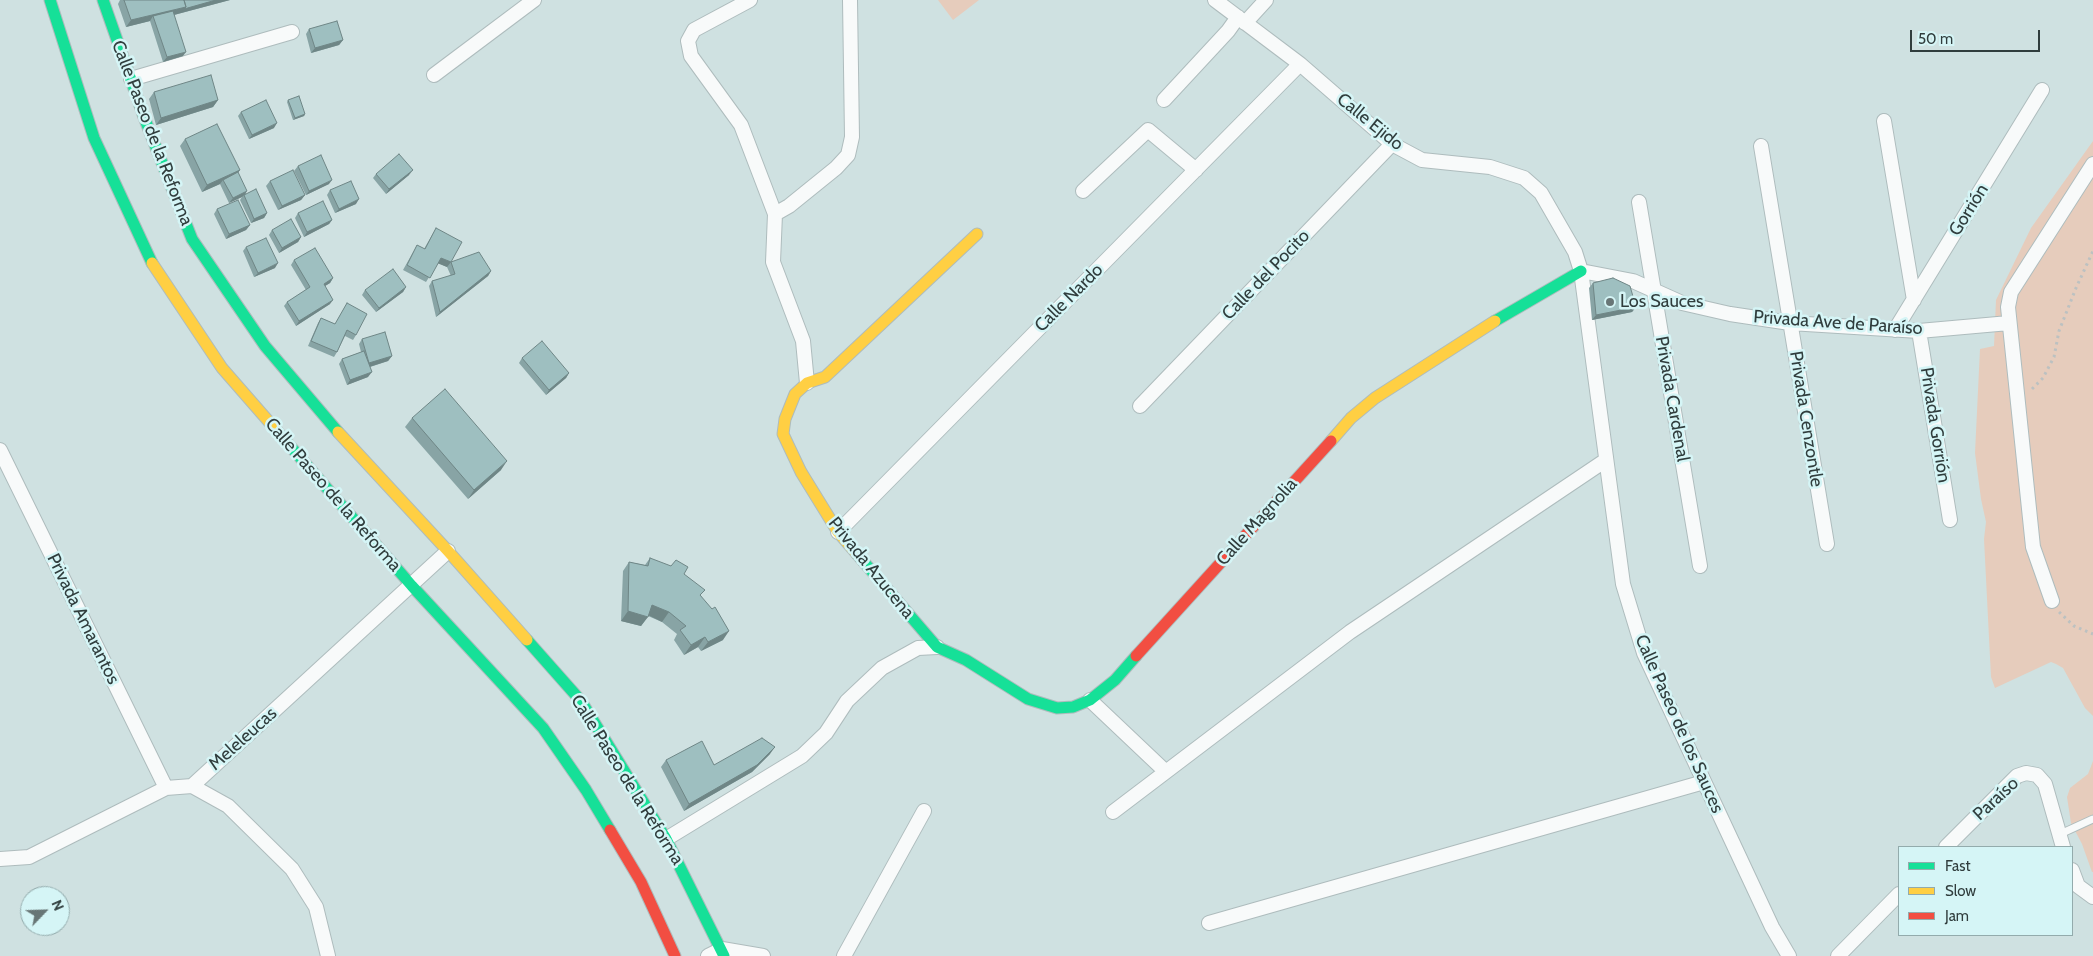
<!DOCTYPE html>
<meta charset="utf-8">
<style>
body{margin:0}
#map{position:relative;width:2093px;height:956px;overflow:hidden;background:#cfe1e1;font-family:Cabin,sans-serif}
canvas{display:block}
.legend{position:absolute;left:1898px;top:846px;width:175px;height:90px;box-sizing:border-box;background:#d5f5f6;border:1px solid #93abac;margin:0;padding:6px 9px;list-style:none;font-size:15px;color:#303d3d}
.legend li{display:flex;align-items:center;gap:10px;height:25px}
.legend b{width:25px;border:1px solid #93abac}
.north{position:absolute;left:20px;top:886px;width:50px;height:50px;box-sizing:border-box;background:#d5f5f6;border:1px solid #93abac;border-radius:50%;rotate:66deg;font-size:14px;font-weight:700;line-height:20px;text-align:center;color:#303d3d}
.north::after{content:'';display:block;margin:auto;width:18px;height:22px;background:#687676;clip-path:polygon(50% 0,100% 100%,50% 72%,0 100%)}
.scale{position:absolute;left:1910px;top:30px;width:130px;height:22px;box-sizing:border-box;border:2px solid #303d3d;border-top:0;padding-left:6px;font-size:15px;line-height:18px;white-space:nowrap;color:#303d3d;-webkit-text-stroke:4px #d5f5f6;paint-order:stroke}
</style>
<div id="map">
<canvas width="2093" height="956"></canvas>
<ul class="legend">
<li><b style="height:6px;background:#16e098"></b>Fast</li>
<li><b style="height:6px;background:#ffcf43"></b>Slow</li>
<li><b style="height:6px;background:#f24e42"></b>Jam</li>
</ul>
<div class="north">N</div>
<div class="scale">50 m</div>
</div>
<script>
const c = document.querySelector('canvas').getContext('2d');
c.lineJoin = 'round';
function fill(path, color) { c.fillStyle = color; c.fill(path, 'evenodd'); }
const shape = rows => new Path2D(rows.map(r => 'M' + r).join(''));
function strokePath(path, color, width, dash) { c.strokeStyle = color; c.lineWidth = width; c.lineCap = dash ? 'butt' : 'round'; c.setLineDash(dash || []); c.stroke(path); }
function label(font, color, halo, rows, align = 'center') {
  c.font = font + ' Cabin,sans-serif'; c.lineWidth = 5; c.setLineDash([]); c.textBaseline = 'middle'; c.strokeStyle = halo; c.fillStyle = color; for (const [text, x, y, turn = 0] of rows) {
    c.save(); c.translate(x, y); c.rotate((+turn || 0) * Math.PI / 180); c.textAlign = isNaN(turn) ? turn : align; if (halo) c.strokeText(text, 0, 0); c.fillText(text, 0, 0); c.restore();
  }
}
const green = shape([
 [938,0,979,0,953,20],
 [2093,141,2093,716,2085,708,2063,668,2056,664,2051,662,1995,688,1991,677,1984,539,1986,522,1981,499,1975,453,1980,349,1994,346,1996,300,2031,228],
 [2093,761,2093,872,2092,872,2082,844,2071,823,2067,797,2070,788,2088,774]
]);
const path = shape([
 [2032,389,2043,378,2054,357,2059,331,2076,288,2093,251],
 [2059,612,2074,626,2093,634]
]);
const lane = shape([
 [2058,835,2093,819]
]);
const street = shape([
 [750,0,694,30,688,41,691,56,741,125,775,214,773,262,803,341,807,383],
 [1215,0,1300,64,1392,144,1422,160,1490,167,1524,178,1541,193,1575,252,1581,271,1623,584,1644,653,1772,927,1789,956],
 [1245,23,1266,0],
 [434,75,534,0],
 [131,79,292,32],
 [1164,100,1228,31,1238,17],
 [1884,121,1914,300],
 [1761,146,1827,544],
 [1083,191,1148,130,1196,170],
 [1639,202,1700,566],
 [775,214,789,206,836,168,848,155,852,137,850,0],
 [1581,271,1633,281,1682,303,1730,314,1790,323,1919,331,2009,323],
 [1895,330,2042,90],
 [1919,331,1950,520],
 [1140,406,1392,144],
 [0,450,166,788],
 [838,532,1300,64],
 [2052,601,2033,547,2008,307,2011,292,2093,164],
 [1090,700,1165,771],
 [192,786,228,806,292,869,316,907,328,956],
 [1113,812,1350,632,1606,460],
 [666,839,802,756,826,733,847,701,882,668,918,648,937,647],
 [1946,847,2017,776,2026,773,2037,775,2045,784,2063,847],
 [0,859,29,857,166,788,192,786,448,551],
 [2072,870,2078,886,2093,897],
 [1209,923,1704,782],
 [708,956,722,949,763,956],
 [844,956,924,811],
 [1838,956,1899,894]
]);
const fast = shape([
 [50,0,94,138,152,263],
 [103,0,144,117,192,239,265,346,338,432],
 [1495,321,1581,271],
 [277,431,412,586,543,728,586,790,610,830],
 [857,554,937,647,966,660,1028,699,1057,708,1073,707,1090,700,1115,680,1136,656],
 [527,640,581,701,666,839,724,956]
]);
const slow = shape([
 [152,263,222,368,277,431],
 [338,432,448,551,527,640],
 [1331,441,1351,418,1375,398,1495,321],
 [857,554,838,532,801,472,783,434,785,419,795,394,807,383,825,377,977,234]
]);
const jam = shape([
 [1136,656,1331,441],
 [610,830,641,882,675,956]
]);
const wall = shape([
 [120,0,230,0,174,15,183,56,163,62,150,21,126,27,118,4],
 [309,29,343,40,339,45,311,53,306,34],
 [154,92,218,100,213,107,156,125,149,99],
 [288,100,305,114,304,116,293,120,287,102],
 [241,112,274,128,249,139,238,116],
 [185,139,240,170,238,172,246,194,267,213,264,218,251,223,240,200,242,197,229,203,220,184,202,192,180,146],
 [298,166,329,184,306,195,294,171],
 [376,174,409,175,386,194,373,178],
 [270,181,305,195,301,200,278,210,266,186],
 [330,190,356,204,335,213,327,195],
 [217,209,250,225,246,230,226,239,214,214],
 [298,213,332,220,329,224,304,237,295,218],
 [436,228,451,262,491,271,488,276,436,317,429,286,432,281,451,276,447,267,438,263,426,282,403,270,417,245,424,249],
 [272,230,301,237,298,242,279,253,269,235],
 [246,247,275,268,254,277,243,251],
 [294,260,333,278,330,283,325,286,330,304,296,326,284,306,287,302,306,290,291,265],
 [1593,283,1636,307,1632,312,1592,320,1589,288],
 [406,287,403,292,376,312,362,295,365,290],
 [347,303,356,335,353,340,345,336,337,352,334,357,308,346,318,323,321,318,335,324],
 [362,339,392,356,388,361,370,367,368,377,347,385,339,364,342,359,361,352,359,344],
 [522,358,569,373,566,378,546,395,519,363],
 [412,418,501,470,468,499,405,427],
 [650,558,684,574,701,596,723,640,701,651,698,647,684,655,674,640,677,634,662,622,648,616,641,626,621,621,623,571,629,562,645,565],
 [770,754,752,772,684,811,661,767,666,760,714,765]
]);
const shadedWall = shape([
 [216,0,230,0,155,20,153,16,150,21,126,27,131,20],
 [343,40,339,45,311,53,315,48],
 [186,52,183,56,163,62,167,57],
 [218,100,213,107,156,125,161,118],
 [305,114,304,116,293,120,295,118],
 [277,123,274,128,249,139,252,135],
 [240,170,235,177,223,180,220,184,202,192,207,185],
 [413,170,409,175,386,194,389,189],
 [332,180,329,184,306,195,309,191],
 [247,191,244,196,244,195,242,197,229,203,233,198],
 [305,195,301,200,278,210,282,206],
 [359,199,356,204,335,213,339,209],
 [267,213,264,218,251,223,254,219],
 [332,220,329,224,304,237,307,232],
 [250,225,246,230,226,239,229,234],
 [301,237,298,242,279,253,282,248],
 [441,258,451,262,447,267,437,263],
 [278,263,275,268,254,277,258,273],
 [491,271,488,276,436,317,440,312],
 [333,278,330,283,320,289,324,284],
 [406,287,403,292,376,312,379,308],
 [333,300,330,304,296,326,299,321],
 [1636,307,1632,312,1592,320,1596,315],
 [392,356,388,361,366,368,369,363],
 [372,372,368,377,347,385,350,380],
 [569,373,566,378,546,395,549,390],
 [507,461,501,470,468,499,474,490],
 [652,605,669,612,662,622,646,614],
 [628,611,648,617,641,626,621,621],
 [729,631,723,640,701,651,708,642],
 [705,637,698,647,684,655,691,645],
 [775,747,770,754,752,772,684,811,689,804]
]);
const building = shape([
 [124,0,184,0,186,7,131,20,124,0],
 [184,0,216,0,184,9,186,7,184,0],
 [173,11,186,52,167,57,153,16,173,11],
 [337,21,343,40,315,48,309,29,337,21],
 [211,75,218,100,161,118,154,92,211,75],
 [299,96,305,114,295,118,288,100,299,96],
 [266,100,277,123,252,135,241,112,266,100],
 [217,124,240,170,207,185,185,139,217,124],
 [399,154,413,170,389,189,376,174,399,154],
 [321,155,332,180,309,191,298,166,321,155],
 [293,170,305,195,282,206,270,181,293,170],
 [238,172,247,191,233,198,223,180,238,172],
 [351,181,359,199,339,209,330,190,351,181],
 [256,189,267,213,254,219,244,195,256,189],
 [238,200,250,225,229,234,217,209,238,200],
 [323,201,332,220,307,232,298,213,323,201],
 [291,219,301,237,282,248,272,230,291,219],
 [436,228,462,242,451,262,479,252,491,271,440,312,432,281,455,274,451,262,441,258,430,278,407,265,417,245,425,249,436,228],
 [266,238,278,263,258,273,246,247,266,238],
 [315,248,333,278,324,284,333,300,299,321,287,302,310,287,294,260,315,248],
 [393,269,406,287,379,308,365,290,393,269],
 [1613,278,1630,286,1636,307,1596,315,1593,283,1613,278],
 [347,303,367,314,356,335,347,330,337,352,311,341,321,318,335,324,347,303],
 [385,332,392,356,369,363,362,339,385,332],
 [542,341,569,373,549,390,522,358,542,341],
 [364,351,372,372,350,380,342,359,364,351],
 [445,389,507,461,474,490,412,418,445,389],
 [650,558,671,566,676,560,688,567,684,574,705,590,700,595,712,609,715,607,729,631,708,642,705,637,691,645,680,630,686,626,669,612,652,605,648,617,628,611,629,562,648,566,650,558],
 [762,738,775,747,757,765,689,804,666,760,702,741,714,765,762,738]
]);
const markers = [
 [1610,302,5,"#687676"]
];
const streetNames = [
 ["Calle Ejido",1370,122,39],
 ["Calle Paseo de la Reforma",152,133,69],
 ["Gorrión",1969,210,-58],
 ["Calle del Pocito",1266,275,-46],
 ["Calle Nardo",1069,298,-45],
 ["Privada Ave de Paraíso",1838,323,4],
 ["Privada Cardenal",1672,399,80],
 ["Privada Cenzontle",1806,419,81],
 ["Privada Gorrión",1935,425,81],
 ["Calle Paseo de la Reforma",333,495,49],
 ["Calle Magnolia",1257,522,-48],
 ["Privada Azucena",871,568,51],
 ["Privada Amarantos",83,619,64],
 ["Calle Paseo de los Sauces",1679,724,66],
 ["Meleleucas",243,739,-42],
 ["Calle Paseo de la Reforma",627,780,58],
 ["Paraíso",1996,799,-43]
];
const poiNames = [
 ["Los Sauces",1620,302]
];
fill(green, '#e6ccbc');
strokePath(lane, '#aebcbd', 9);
strokePath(street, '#aebcbd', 16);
strokePath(fast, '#aebcbd', 13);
strokePath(slow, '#aebcbd', 13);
strokePath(jam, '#aebcbd', 13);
strokePath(path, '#bcc1c1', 3, [2.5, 4]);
strokePath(lane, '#f8fafa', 7);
strokePath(street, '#f8fafa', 14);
strokePath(fast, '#16e098', 11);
strokePath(slow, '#ffcf43', 11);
strokePath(jam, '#f24e42', 11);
fill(wall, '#88a4a5');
fill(shadedWall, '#6f8686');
fill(building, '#9ebfc0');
strokePath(building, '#6f8686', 1);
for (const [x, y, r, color] of markers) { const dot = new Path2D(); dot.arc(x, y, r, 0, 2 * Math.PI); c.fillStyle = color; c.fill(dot); strokePath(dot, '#d5f5f6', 2); }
label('18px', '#303d3d', '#d5f5f6', streetNames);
label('18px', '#303d3d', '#d5f5f6', poiNames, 'left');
</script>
